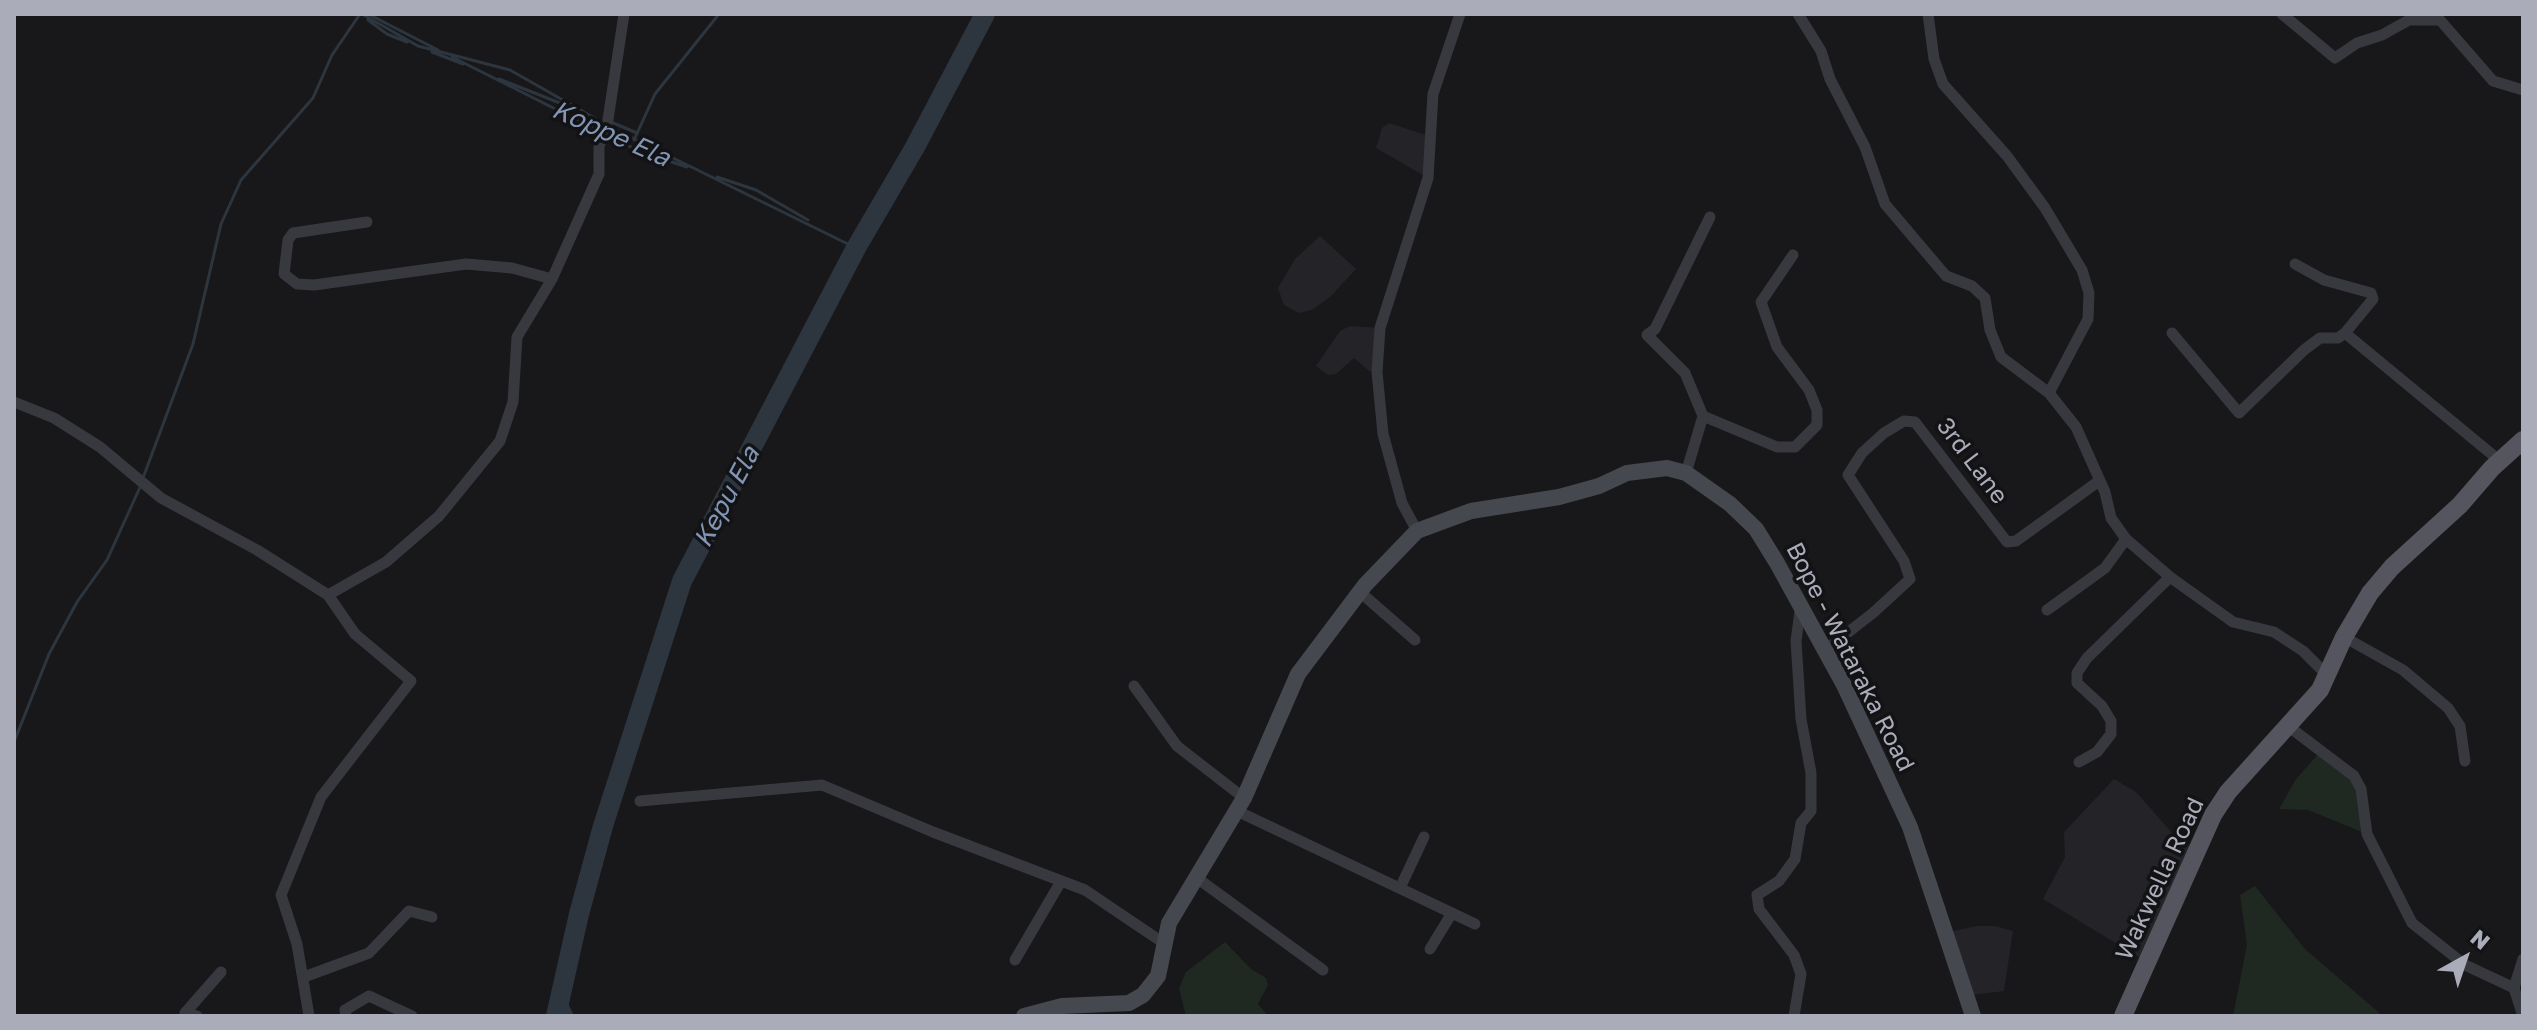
<!DOCTYPE html>
<style>
body{margin:0}
#map{position:relative;width:2537px;height:1030px;overflow:hidden;background:#18181a;font-family:"Golos Text",sans-serif}
canvas{display:block}
.frame{position:absolute;inset:0;border:16px solid #aaadb9;pointer-events:none}
.north{position:absolute;left:2425px;top:918px;width:80px;height:80px;-webkit-text-stroke:6px #131215;paint-order:stroke;rotate:40deg;font-size:22px;font-weight:700;line-height:32px;text-align:center;color:#aaadb9}
.north::after{content:'';display:block;margin:auto;width:28px;height:36px;background:#aaadb9;clip-path:polygon(50% 0,100% 100%,50% 72%,0 100%)}
</style>
<div id="map">
<canvas width="2537" height="1030"></canvas>
<div class="frame"></div>
<div class="north">N</div>
</div>
<script>
const c = document.querySelector('canvas').getContext('2d');
c.lineJoin = 'round';
function fill(path, color) { c.fillStyle = color; c.fill(path, 'evenodd'); }
const shape = rows => new Path2D(rows.map(r => 'M' + r).join(''));
function strokePath(path, color, width, dash) { c.strokeStyle = color; c.lineWidth = width; c.lineCap = dash ? 'butt' : 'round'; c.setLineDash(dash || []); c.stroke(path); }
function label(font, color, halo, rows, align = 'center') {
  c.font = font + ' "Golos Text",sans-serif'; c.lineWidth = 7; c.setLineDash([]); c.textBaseline = 'middle'; c.strokeStyle = halo; c.fillStyle = color; for (const [text, x, y, turn = 0] of rows) {
    c.save(); c.translate(x, y); c.rotate((+turn || 0) * Math.PI / 180); c.textAlign = isNaN(turn) ? turn : align; if (halo) c.strokeText(text, 0, 0); c.fillText(text, 0, 0); c.restore();
  }
}
const built = shape([
 [1389,123,1432,137,1428,178,1376,148,1382,128],
 [1320,236,1356,269,1330,297,1312,310,1299,313,1284,305,1278,288,1295,259],
 [1350,326,1380,328,1377,372,1369,371,1354,358,1336,374,1328,375,1316,366,1340,331],
 [2114,779,2136,792,2174,835,2198,852,2147,962,2043,899,2065,857,2064,832],
 [1977,926,1995,926,2013,931,2004,991,1965,996,1944,933]
]);
const green = shape([
 [2320,752,2354,776,2367,834,2308,810,2279,809,2296,779],
 [2255,886,2305,949,2383,1016,2233,1016,2247,945,2240,895],
 [1225,942,1251,969,1266,978,1268,985,1258,1004,1268,1016,1186,1016,1179,988,1186,972]
]);
const stream = shape([
 [362,14,418,46,510,70,605,124],
 [368,14,438,50],
 [368,20,387,34,407,42],
 [432,52,463,64],
 [452,57,639,151,687,167],
 [499,79,570,107],
 [611,122,637,133],
 [612,128,856,248],
 [634,140,655,94,719,14],
 [717,177,756,190,808,220],
 [143,478,193,344,221,224,241,180,313,98,332,55,360,14],
 [14,742,49,654,77,602,107,560,141,485]
]);
const canal = shape([
 [560,999,568,1016]
]);
const river = shape([
 [556,1016,579,914,603,826,682,581,856,248,915,147,985,14]
]);
const street = shape([
 [1798,14,1821,51,1830,79,1865,147,1885,204,1946,276,1972,286,1985,298,1990,330,2001,357,2049,393,2076,427,2105,492,2111,518,2126,539,2170,577,2233,622,2274,632,2303,651,2329,677],
 [1928,14,1934,59,1943,84,2007,156,2045,208,2082,270,2089,293,2088,319,2049,393],
 [2282,14,2335,58,2357,43,2382,35,2409,20,2440,20,2493,81,2523,90],
 [367,222,293,233,288,240,284,274,297,284,314,285,466,264,512,268,552,279],
 [2295,264,2324,280,2371,293,2373,299,2345,333],
 [2172,333,2239,413,2304,350,2320,338,2338,338,2345,333,2500,461],
 [14,402,54,418,100,447,161,498,257,550,328,595,355,634,411,681,321,797,281,895,297,944,309,1016],
 [1703,416,1685,373,1647,335,1655,329,1710,217],
 [1686,473,1703,416,1777,447,1795,447,1817,425,1817,410,1809,390,1777,347,1761,302,1793,255],
 [1417,531,1402,503,1383,434,1377,372,1380,328,1428,178,1433,94,1460,14],
 [1360,592,1415,640],
 [328,595,386,562,439,516,500,441,513,402,517,337,552,279,599,174,599,146,607,126,624,14],
 [2047,610,2105,568,2126,539],
 [2344,637,2403,670,2448,708,2460,726,2465,761],
 [1824,651,1873,613,1910,579,1904,561,1848,475,1862,453,1884,433,1904,421,1915,422,2007,542,2016,541,2099,481],
 [1134,686,1177,746,1244,798],
 [2288,726,2354,776,2361,789,2367,834,2412,923,2465,965,2514,988,2523,959],
 [2079,762,2097,752,2111,734,2111,721,2102,706,2077,683,2077,673,2087,658,2170,577],
 [640,801,822,785,933,832,1085,890,1165,944],
 [1237,811,1475,924],
 [1197,878,1323,970],
 [1400,888,1424,837],
 [1430,949,1452,913],
 [1015,960,1060,883],
 [304,977,369,953,409,911,432,917],
 [2514,988,2523,1016],
 [197,1016,185,1013,221,972],
 [346,1016,345,1010,369,996,412,1016],
 [1794,1016,1801,974,1794,955,1759,909,1757,895,1779,881,1795,859,1801,823,1811,811,1811,773,1801,719,1796,641,1800,611]
]);
const secondary = shape([
 [1024,1016,1062,1006,1129,1003,1143,995,1158,976,1169,923,1244,798,1298,674,1365,585,1417,531,1471,511,1559,497,1599,486,1627,473,1667,468,1686,473,1730,504,1756,529,1777,563,1844,685,1910,827,1973,1016]
]);
const primary = shape([
 [2123,1016,2213,815,2228,792,2320,690,2344,637,2370,593,2392,567,2460,505,2492,468,2523,440]
]);
const streetNames = [
 ["3rd Lane",1972,461,53],
 ["Bope - Wataraka Road",1850,657,63],
 ["Wakwella Road",2160,879,-65]
];
const waterNames = [
 ["Koppe Ela",611,134,24],
 ["Kepu Ela",727,497,-62]
];
fill(built, '#242327');
fill(green, '#1f2821');
strokePath(stream, '#2d353e', 3);
strokePath(canal, '#2d353e', 11);
strokePath(river, '#2d353e', 20);
strokePath(street, '#38393f', 11);
strokePath(secondary, '#46484f', 16);
strokePath(primary, '#54555e', 18);
label('24px', '#aaadb9', '#131215', streetNames);
label('italic 26px', '#8196b4', '#131215', waterNames);
</script>
